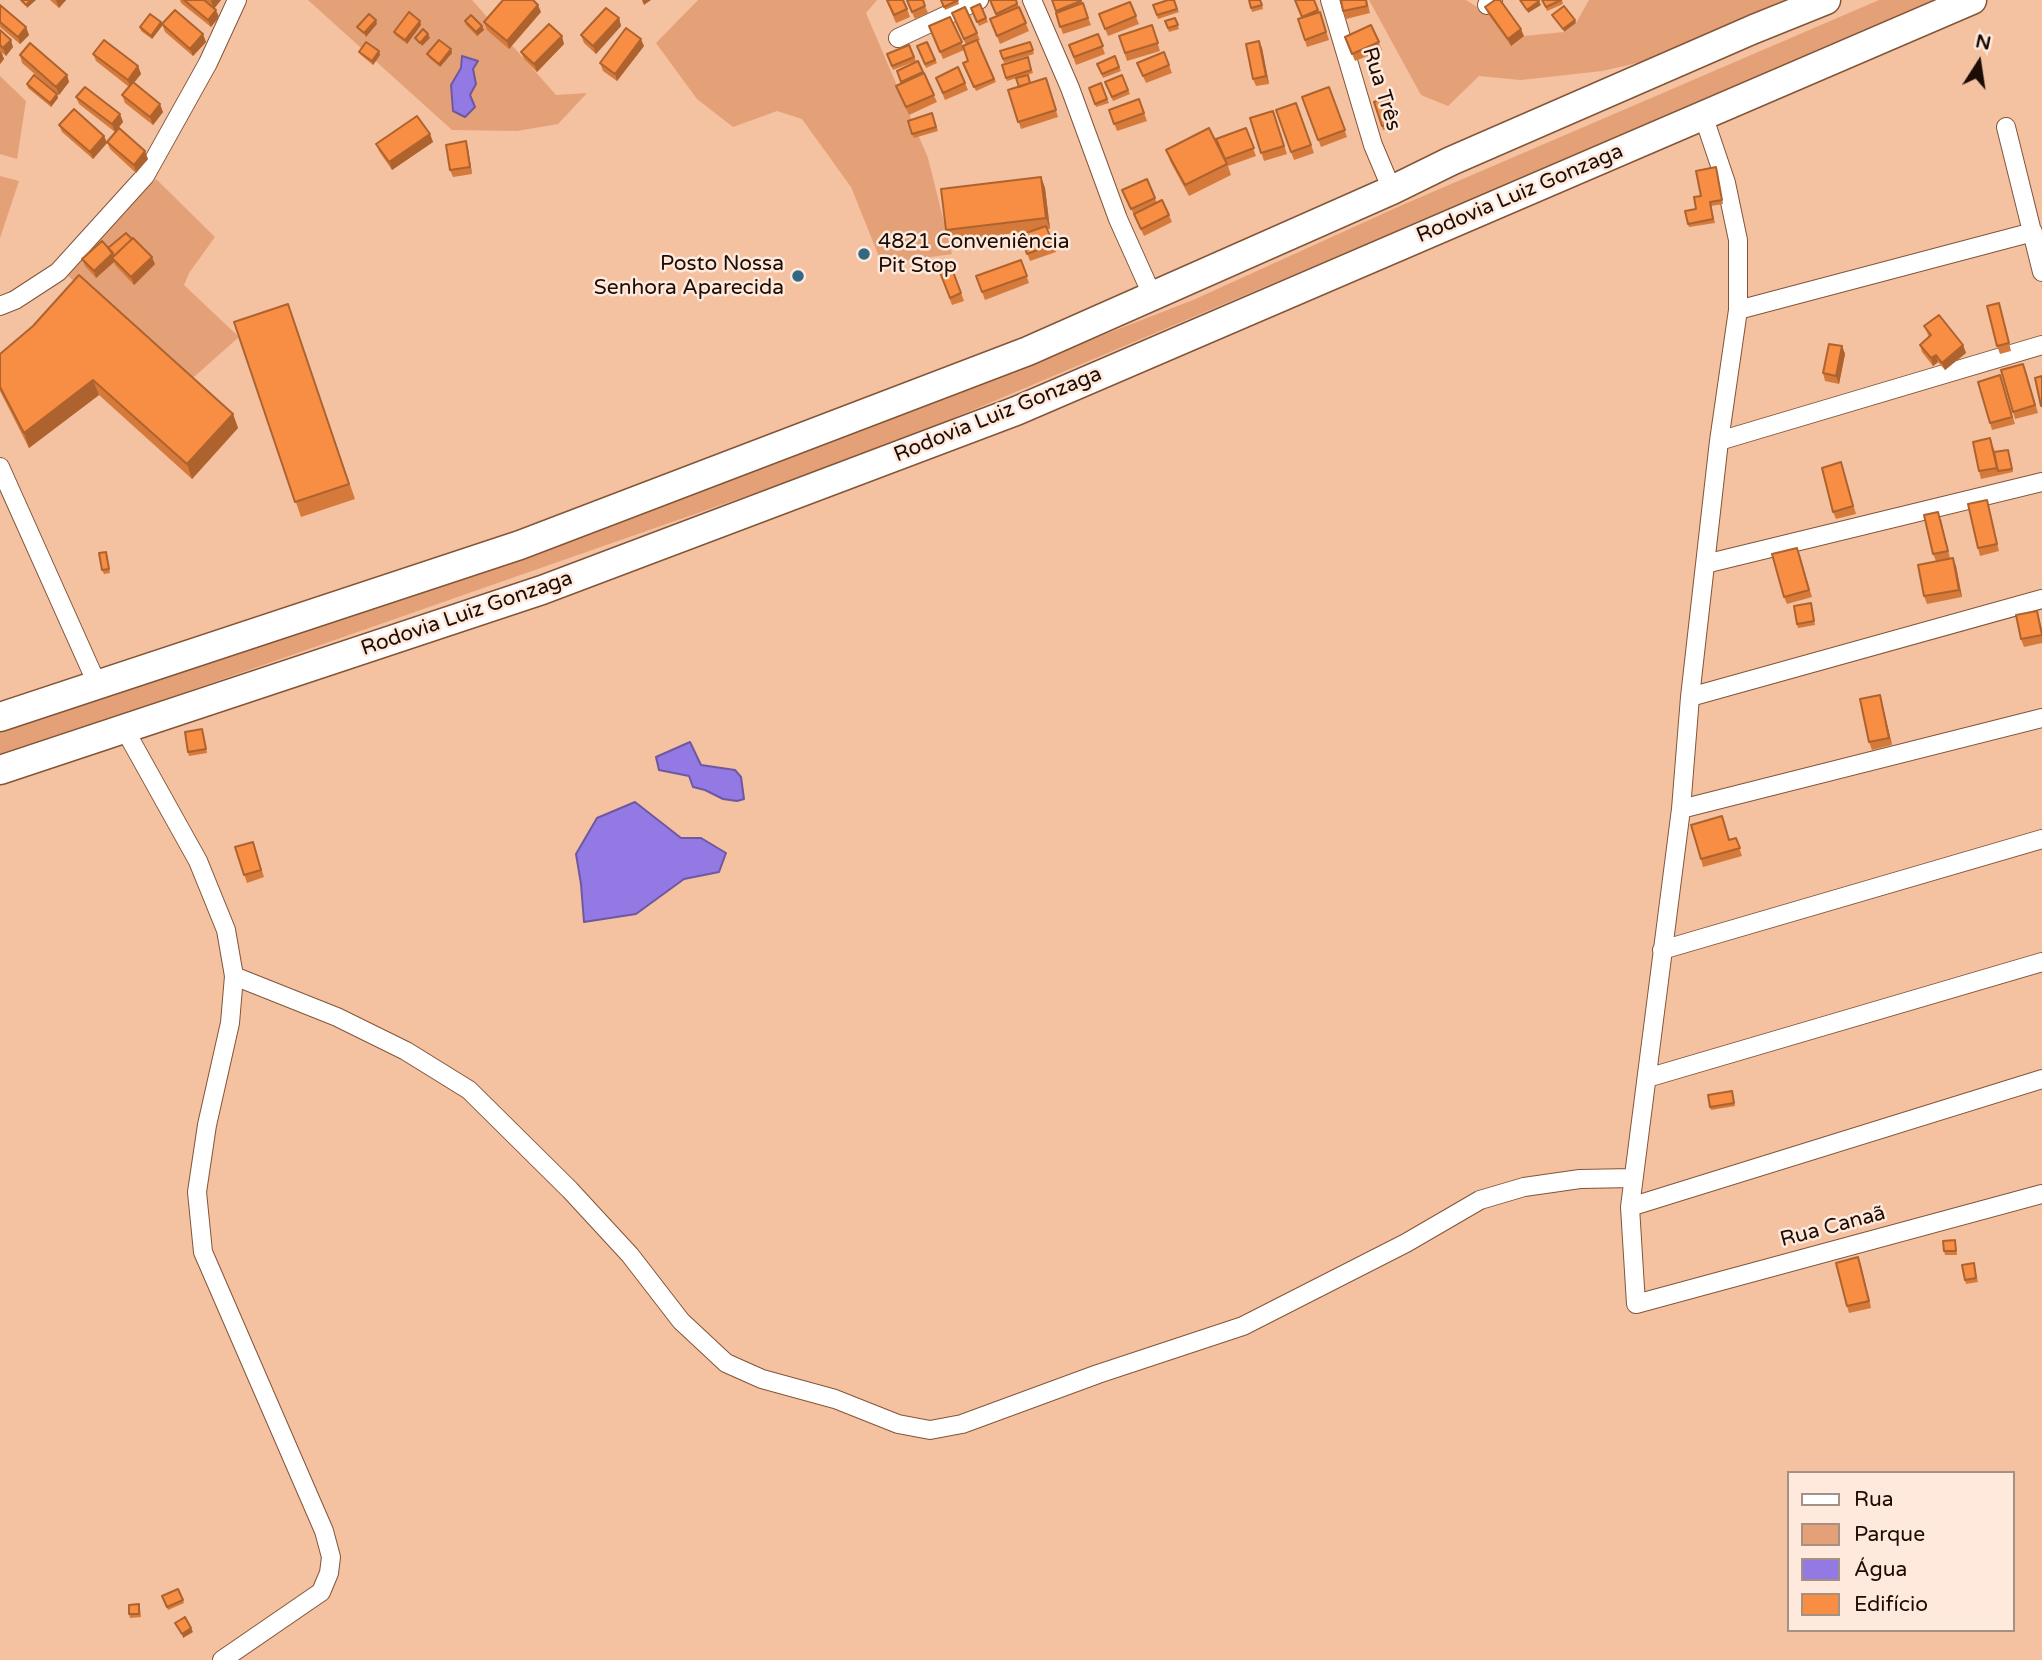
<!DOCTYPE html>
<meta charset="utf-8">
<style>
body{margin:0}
#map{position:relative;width:2042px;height:1660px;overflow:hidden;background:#f4c1a1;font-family:"Varela Round",sans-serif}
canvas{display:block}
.legend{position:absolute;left:1787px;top:1471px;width:228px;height:161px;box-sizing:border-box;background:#fee9dc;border:2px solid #a49185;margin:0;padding:9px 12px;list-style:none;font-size:21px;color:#1d0c03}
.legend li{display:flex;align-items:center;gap:14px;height:35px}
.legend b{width:35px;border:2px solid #a49185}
.north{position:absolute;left:1944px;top:28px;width:70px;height:70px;-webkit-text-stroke:5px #fee9dc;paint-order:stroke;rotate:12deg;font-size:19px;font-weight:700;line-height:28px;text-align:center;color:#1d0c03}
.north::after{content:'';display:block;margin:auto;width:24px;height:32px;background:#1d0c03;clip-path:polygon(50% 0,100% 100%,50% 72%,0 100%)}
</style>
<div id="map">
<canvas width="2042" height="1660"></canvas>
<ul class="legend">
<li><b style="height:9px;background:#fff"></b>Rua</li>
<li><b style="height:19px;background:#e4a177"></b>Parque</li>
<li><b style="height:19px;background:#9379e3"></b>Água</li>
<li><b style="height:19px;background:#f88e43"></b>Edifício</li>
</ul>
<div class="north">N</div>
</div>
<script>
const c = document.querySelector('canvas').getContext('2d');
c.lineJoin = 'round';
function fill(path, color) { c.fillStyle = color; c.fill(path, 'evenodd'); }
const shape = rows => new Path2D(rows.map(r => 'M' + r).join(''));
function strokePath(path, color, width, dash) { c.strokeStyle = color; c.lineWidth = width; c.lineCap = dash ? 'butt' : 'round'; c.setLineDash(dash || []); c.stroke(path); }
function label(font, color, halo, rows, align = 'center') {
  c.font = font + ' "Varela Round",sans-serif'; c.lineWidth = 5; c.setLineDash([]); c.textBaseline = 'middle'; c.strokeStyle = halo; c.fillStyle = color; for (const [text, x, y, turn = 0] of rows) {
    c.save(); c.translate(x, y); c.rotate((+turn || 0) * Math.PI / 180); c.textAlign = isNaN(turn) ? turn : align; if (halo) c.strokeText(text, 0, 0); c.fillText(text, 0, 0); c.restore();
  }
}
const green = shape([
 [308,0,472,0,556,95,587,93,558,124,517,131,452,130],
 [698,0,877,0,866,13,928,158,952,254,882,264,851,187,802,119,777,111,733,127,697,99,656,43],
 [1369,0,1466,0,1488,14,1511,46,1524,36,1564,32,1576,23,1589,0,1795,0,1650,60,1602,71,1521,80,1479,76,1448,106,1421,95],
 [1879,0,1944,0,878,450,0,757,0,730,374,609,695,494,1193,300,1400,206],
 [0,76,26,101,17,159,0,154],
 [0,176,19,181,0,238],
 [156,179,215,237,189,273,184,285,239,337,186,384,65,273]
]);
const water = shape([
 [462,56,478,61,473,69,476,84,470,95,475,107,465,117,453,111,451,85,461,68,462,56],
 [690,742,701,765,735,770,741,777,744,799,737,801,723,799,705,790,693,787,689,776,659,770,656,757,690,742],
 [635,802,681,838,701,838,726,853,719,872,684,879,636,914,584,922,581,884,576,854,597,818,635,802]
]);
const minor = shape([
 [1032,0,1070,88,1118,219,1153,297],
 [1330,0,1373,145,1392,190],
 [1487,5,1493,0],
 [898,38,979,0],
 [1703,115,1726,183,1738,240,1738,310,1719,441,1690,697,1681,809,1630,1207,1636,1304,2042,1194],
 [2006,127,2042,272],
 [0,306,15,300,58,272,145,176,208,63,237,0],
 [1738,310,2033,232],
 [1719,441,2042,345],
 [0,467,98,686],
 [1705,564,2042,482],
 [1690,697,2042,599],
 [125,730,198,861,226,930,234,976,230,1023,207,1125,197,1192,203,1252,324,1531,331,1557,329,1573,321,1592,222,1660],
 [1681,809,2042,718],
 [1662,950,2042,839],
 [234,976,337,1017,406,1051,469,1090,570,1190,630,1255,681,1321,726,1363,762,1379,835,1399,898,1424,930,1430,962,1424,1098,1374,1243,1326,1406,1243,1480,1200,1524,1187,1580,1179,1633,1178],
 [1647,1078,2042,962],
 [1630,1207,2042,1079]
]);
const trunk = shape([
 [0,717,520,545,1028,351,1392,190,1451,161,1754,29,1826,0],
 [0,770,542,590,1016,411,1972,0]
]);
const wall = shape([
 [50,0,66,0,59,8],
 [180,0,221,0,214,8,219,17,211,27,181,3],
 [886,0,907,9,910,17,896,23],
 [906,0,925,6,928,13,915,19],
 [941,0,958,0,959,4,945,10],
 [990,0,1016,0,1029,31,1000,44,990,19,997,17],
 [1052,0,1081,0,1091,25,1063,34,1056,13,1057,12],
 [1174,0,1179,12,1158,19,1153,5],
 [1249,0,1261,0,1263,9,1252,12],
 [1295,0,1314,0,1319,12,1320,12,1329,40,1307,47,1298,19,1302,18],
 [1367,0,1370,13,1346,19,1343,11],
 [1542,0,1562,0,1563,4,1547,11],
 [1130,2,1139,24,1108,36,1099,14],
 [980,4,988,22,979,26,971,8],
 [0,5,26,27,29,35,20,44,0,27],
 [1485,7,1524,36,1511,46,1488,14],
 [541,12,509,49,487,30,484,22],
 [952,13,977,33,980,40,977,41,996,82,976,91,963,63,968,61,964,50,943,59,929,26,950,17,963,46,966,45],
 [619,18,621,26,596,54,584,43,581,35],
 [1175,18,1179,29,1169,32,1165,21],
 [420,21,421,25,407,44,395,35,394,32],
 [465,21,484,30,477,36,466,25],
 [161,22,162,26,152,39,141,31,140,27],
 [162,24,206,42,193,56,165,32],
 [1152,25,1160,51,1127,61,1119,36],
 [1371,25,1382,50,1355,61,1345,37],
 [0,30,13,47,6,56,1,52,4,59,0,64],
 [1098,34,1105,54,1076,65,1069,45],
 [1259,41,1262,48,1269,84,1256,86,1253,79],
 [927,42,937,63,926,68,917,46],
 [1030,42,1034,54,1004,63,1000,51],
 [564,44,537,72,524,59,521,52],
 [909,45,916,61,893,70,887,54],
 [644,46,617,81,603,71,600,63],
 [451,49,452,53,440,67,429,58,427,54],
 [379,51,380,55,373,65,361,55,359,52],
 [1164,52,1172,73,1146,83,1137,63],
 [93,54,138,66,141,74,134,83,163,112,153,125,125,103,122,95,129,87,96,61],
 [20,55,67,75,69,82,59,95,22,63],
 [1115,56,1121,71,1103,78,1097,64],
 [1028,57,1033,73,1007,81,1002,65],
 [918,61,937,102,909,115,896,86,902,83,897,71],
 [1122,75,1130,94,1113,101,1105,82],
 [936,78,965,83,968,90,945,100],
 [1046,78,1058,117,1021,129,1008,90],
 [1101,83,1109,103,1096,107,1089,88],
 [27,84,57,94,58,98,51,107,28,88],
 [1329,87,1347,137,1321,147,1302,97],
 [76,97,120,114,123,122,115,132,79,104],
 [1387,97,1396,126,1383,130,1374,102],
 [1139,99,1147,121,1117,131,1109,110],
 [1296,103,1314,153,1294,160,1276,110],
 [1273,111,1287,154,1264,161,1250,118],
 [932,113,938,131,914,138,912,134],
 [59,125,104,136,107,143,93,159,62,132],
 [1246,128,1256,156,1228,166,1231,175,1189,196,1170,161,1166,150,1221,151],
 [430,134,433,142,392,170,379,151,376,144],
 [107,142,148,159,136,173,110,149],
 [468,149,472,174,453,177,450,170],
 [1716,167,1723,204,1711,206,1715,223,1689,227,1688,224,1696,209,1701,196],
 [1041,177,1045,188,1050,229,1047,229,1056,252,1030,261,1020,235,1032,231,951,241,946,230],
 [1147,179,1157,203,1169,215,1172,222,1144,236,1122,190],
 [108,248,155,264,134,285,115,265,114,262,96,278,85,266,82,259],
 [1021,260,1029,283,985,300,976,276],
 [949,261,964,301,952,305,937,265],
 [288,304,355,499,301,517,234,322],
 [2001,310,2011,351,2000,354,1997,346],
 [1924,326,1963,345,1966,353,1945,370,1938,362,1933,366,1922,352,1920,345,1929,337],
 [1842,346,1845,354,1839,384,1825,381,1823,373],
 [0,354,233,414,238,428,192,479,99,395,29,448,0,391],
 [2026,371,2038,413,2015,419,2013,412],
 [2000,375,2015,424,1992,430,1990,423],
 [1990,438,1995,452,2008,450,2013,472,1981,479,1979,471],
 [1841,462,1856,514,1836,519,1833,512],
 [1987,500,1999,551,1980,556,1978,548],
 [1941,519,1950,558,1956,566,1962,597,1927,604,1924,596,1936,561,1933,554],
 [1800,555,1812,597,1787,604,1784,597],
 [107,556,110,573,104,574,102,570],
 [1811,603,1815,625,1798,628,1797,624],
 [2037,611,2042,629,2042,643,2024,647,2021,639],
 [1880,695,1882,703,1892,745,1872,750,1869,742],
 [202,729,207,753,189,756,188,752],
 [1736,838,1742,856,1703,867,1701,859,1729,840],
 [253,842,264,877,247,883,235,847],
 [1733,1094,1735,1106,1711,1110,1710,1107],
 [1955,1240,1957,1255,1945,1255,1944,1251],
 [1858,1257,1871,1308,1849,1313,1847,1306],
 [1974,1263,1978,1282,1966,1284,1965,1280],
 [178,1589,184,1603,168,1610,162,1596],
 [140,1608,141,1617,130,1618,129,1614]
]);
const shadedWall = shape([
 [31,0,36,0,27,8,26,5],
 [56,0,66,0,59,8],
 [212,0,221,0,214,9,211,1],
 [642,0,651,0,644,5],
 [1539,1,1541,5,1528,13,1527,10],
 [538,5,541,12,509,49,507,41],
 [216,10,219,17,211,27,208,20],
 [619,18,621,26,596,54,593,46],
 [376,20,377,24,366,37,364,33],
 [1575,20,1576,23,1564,32,1563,29],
 [420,21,421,25,407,44,405,40],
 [161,22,162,26,152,39,151,36],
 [482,26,484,30,477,36,476,32],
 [26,27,29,35,20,44,18,37],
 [1521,29,1524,36,1511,46,1508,39],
 [203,34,206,42,193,56,190,49],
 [428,34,430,38,422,46,420,43],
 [562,36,564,44,537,72,534,64],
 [641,39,644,46,617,81,615,74],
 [11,40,13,47,6,56,3,48],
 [1259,41,1262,48,1269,84,1266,76],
 [451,49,452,53,440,67,439,64],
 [1,51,4,59,0,64,0,53],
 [379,51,380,55,373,65,372,61],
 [138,66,141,74,130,87,128,80],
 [67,75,69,82,59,95,56,87],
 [57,94,58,98,51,107,50,103],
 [160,104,163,112,153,125,150,117],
 [120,114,123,122,115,132,112,124],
 [430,134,433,142,392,170,389,162],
 [104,136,107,143,93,159,90,152],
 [466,141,468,149,472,174,470,167],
 [145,151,148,159,136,173,134,165],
 [1041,177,1045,188,1050,229,1046,218],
 [113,253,116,261,112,258,114,262,96,278,94,271],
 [152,257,155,264,134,285,131,277],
 [1963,345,1966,353,1945,370,1942,363],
 [1842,346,1845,354,1839,384,1836,376],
 [1936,355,1938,362,1933,366,1931,358],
 [93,380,99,395,29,448,24,433],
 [233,414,238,428,192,479,187,464],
 [1953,558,1956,566,1962,597,1959,590],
 [1880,695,1882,703,1892,745,1889,738],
 [1858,1257,1861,1265,1871,1308,1869,1301],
 [191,1628,193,1632,183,1638,182,1634]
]);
const building = shape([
 [21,0,31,0,26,5,21,0],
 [184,0,204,0,216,10,208,20,184,0],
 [503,0,533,0,538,5,507,41,484,22,503,0],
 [887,0,903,0,907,9,894,15,887,0],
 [907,0,923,0,925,6,912,12,907,0],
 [941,0,958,0,944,7,941,0],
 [990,0,1016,0,1017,4,996,14,990,0],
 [1052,0,1081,0,1081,1,1056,11,1052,0],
 [1168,0,1174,0,1177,9,1157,15,1153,5,1168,0],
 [1249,0,1260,0,1262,5,1251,8,1249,0],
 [1295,0,1314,0,1318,10,1302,17,1295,0],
 [1341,0,1366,0,1367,6,1343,11,1341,0],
 [1495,0,1500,0,1521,29,1508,39,1485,7,1495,0],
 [1520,0,1538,0,1539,1,1527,10,1520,0],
 [1542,0,1561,0,1546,7,1542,0],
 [1130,2,1136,16,1105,29,1099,14,1130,2],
 [1083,3,1088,18,1060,27,1056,13,1083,3],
 [980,4,986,18,977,22,971,8,980,4],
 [0,5,26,27,18,37,0,22,0,5],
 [1564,6,1575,20,1563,29,1552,15,1564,6],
 [965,7,977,33,964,39,952,13,965,7],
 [1019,7,1026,23,997,36,990,19,1019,7],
 [606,8,619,18,593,46,581,35,606,8],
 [175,10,203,34,190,49,162,24,175,10],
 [409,12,420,21,405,40,394,32,409,12],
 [1320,12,1326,32,1305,40,1298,19,1320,12],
 [150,14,161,22,151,36,140,27,150,14],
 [369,14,376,20,364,33,357,27,369,14],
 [471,15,482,26,476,32,465,21,471,15],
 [950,17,962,42,940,52,929,26,950,17],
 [1175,18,1178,25,1168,28,1165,21,1175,18],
 [549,24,562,36,534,64,521,52,549,24],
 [1152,25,1158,43,1125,53,1119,36,1152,25],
 [1371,25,1379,42,1352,54,1345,37,1371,25],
 [626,28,641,39,615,74,600,63,626,28],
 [423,29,428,34,420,43,415,38,423,29],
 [0,30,11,40,3,48,0,45,0,30],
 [1098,34,1103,46,1074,57,1069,45,1098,34],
 [104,40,138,66,128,80,93,54,104,40],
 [439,40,451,49,439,64,427,54,439,40],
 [977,40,994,79,974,87,963,63,968,61,963,46,977,40],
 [1259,41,1266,76,1253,79,1246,44,1259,41],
 [366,42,379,51,372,61,359,52,366,42],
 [927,42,935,60,925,64,917,46,927,42],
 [1030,42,1033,50,1003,59,1000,51,1030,42],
 [30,43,67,75,56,87,20,55,30,43],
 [909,45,914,57,892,66,887,54,909,45],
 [1164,52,1169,65,1143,76,1137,63,1164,52],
 [1115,56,1119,67,1102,74,1097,64,1115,56],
 [1028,57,1031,70,1006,78,1002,65,1028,57],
 [918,61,923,72,901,82,897,71,918,61],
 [958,67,965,83,943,93,936,78,958,67],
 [924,73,934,95,906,107,896,86,924,73],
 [34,75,57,94,50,103,27,84,34,75],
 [1028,75,1030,83,1019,87,1016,78,1028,75],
 [1122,75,1128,90,1112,97,1105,82,1122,75],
 [1046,78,1056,110,1018,122,1008,90,1046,78],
 [133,82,160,104,150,117,122,95,133,82],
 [1101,83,1107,99,1095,104,1089,88,1101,83],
 [85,87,120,114,112,124,76,97,85,87],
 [1329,87,1345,130,1318,140,1302,97,1329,87],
 [1387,97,1395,122,1382,126,1374,102,1387,97],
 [1139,99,1144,113,1114,124,1109,110,1139,99],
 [1296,103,1311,145,1291,152,1276,110,1296,103],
 [74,109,104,136,90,152,59,125,74,109],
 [1273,111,1284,146,1261,153,1250,118,1273,111],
 [932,113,936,127,912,134,908,121,932,113],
 [417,116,430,134,389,162,376,144,417,116],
 [119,128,145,151,134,165,107,142,119,128],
 [1209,128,1227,164,1185,185,1166,150,1209,128],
 [1246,128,1254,148,1225,159,1216,139,1246,128],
 [466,141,470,167,450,170,446,145,466,141],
 [1716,167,1722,200,1710,202,1713,219,1688,224,1685,211,1696,209,1694,197,1701,196,1696,171,1716,167],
 [1041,177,1046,218,946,230,941,189,1041,177],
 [1147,179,1155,198,1131,209,1122,190,1147,179],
 [1162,200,1169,215,1141,229,1134,214,1162,200],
 [1046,226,1053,244,1027,254,1020,235,1046,226],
 [126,233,132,239,114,256,108,248,126,233],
 [133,238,152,257,131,277,112,258,133,238],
 [102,241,113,253,94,271,82,259,102,241],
 [1021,260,1027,276,982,292,976,276,1021,260],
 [949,261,961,293,950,298,937,265,949,261],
 [79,275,233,414,187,464,93,380,24,433,0,387,0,354,33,326,79,275],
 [1999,303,2009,343,1997,346,1987,306,1999,303],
 [288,304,349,484,295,502,234,322,288,304],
 [1939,315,1963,345,1942,363,1936,355,1931,358,1920,345,1931,335,1924,326,1939,315],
 [1829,344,1842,346,1836,376,1823,373,1829,344],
 [2023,364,2035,405,2013,412,2001,370,2023,364],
 [2000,375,2012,417,1990,423,1978,382,2000,375],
 [2042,376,2042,406,2041,406,2035,378,2042,376],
 [1990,438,1997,468,1979,471,1973,442,1990,438],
 [2008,450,2012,469,1998,471,1994,452,2008,450],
 [1841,462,1853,506,1833,512,1822,468,1841,462],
 [1987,500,1997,544,1978,548,1968,504,1987,500],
 [1938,512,1948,551,1933,554,1924,515,1938,512],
 [1797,548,1809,590,1784,597,1772,554,1797,548],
 [106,552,109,569,102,570,99,553,106,552],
 [1953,558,1959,590,1924,596,1918,565,1953,558],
 [1811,603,1814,621,1797,624,1794,606,1811,603],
 [2037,611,2042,635,2021,639,2016,615,2037,611],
 [1880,695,1889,738,1869,742,1860,699,1880,695],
 [202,729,206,749,188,752,185,732,202,729],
 [1722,816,1729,840,1736,838,1740,848,1701,859,1691,825,1722,816],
 [253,842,261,870,244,875,235,847,253,842],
 [1732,1091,1734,1103,1710,1107,1708,1095,1732,1091],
 [1955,1240,1956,1251,1944,1251,1943,1241,1955,1240],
 [1858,1257,1869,1301,1847,1306,1836,1263,1858,1257],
 [1974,1263,1976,1278,1965,1280,1962,1265,1974,1263],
 [178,1589,183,1600,167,1607,162,1596,178,1589],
 [139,1604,139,1614,129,1614,129,1605,139,1604],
 [185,1617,191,1628,182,1634,175,1623,185,1617]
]);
const markers = [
 [864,254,7,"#336884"],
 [798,276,7,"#336884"]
];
const streetNames = [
 ["Rua Três",1381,89,73],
 ["Rodovia Luiz Gonzaga",1520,194,-23],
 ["Rodovia Luiz Gonzaga",998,415,-22],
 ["Rodovia Luiz Gonzaga",467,614,-19],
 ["Rua Canaã",1833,1227,-15]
];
const poiNames = [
 ["4821 Conveniência",878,242],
 ["Pit Stop",878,266],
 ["Posto Nossa",784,264,"right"],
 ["Senhora Aparecida",784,288,"right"]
];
fill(green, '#e4a177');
fill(water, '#9379e3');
strokePath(water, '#7058a0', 2);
strokePath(minor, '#825538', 20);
strokePath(trunk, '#825538', 31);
strokePath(minor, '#fff', 18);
strokePath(trunk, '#fff', 28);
fill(wall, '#d57a3a');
fill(shadedWall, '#ae632f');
fill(building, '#f88e43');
strokePath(building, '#ae632f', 2);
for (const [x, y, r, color] of markers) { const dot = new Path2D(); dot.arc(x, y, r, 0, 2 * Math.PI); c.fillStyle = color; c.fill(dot); strokePath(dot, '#fee9dc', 2.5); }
label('21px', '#1d0c03', '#fee9dc', streetNames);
label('21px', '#1d0c03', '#fee9dc', poiNames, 'left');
</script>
